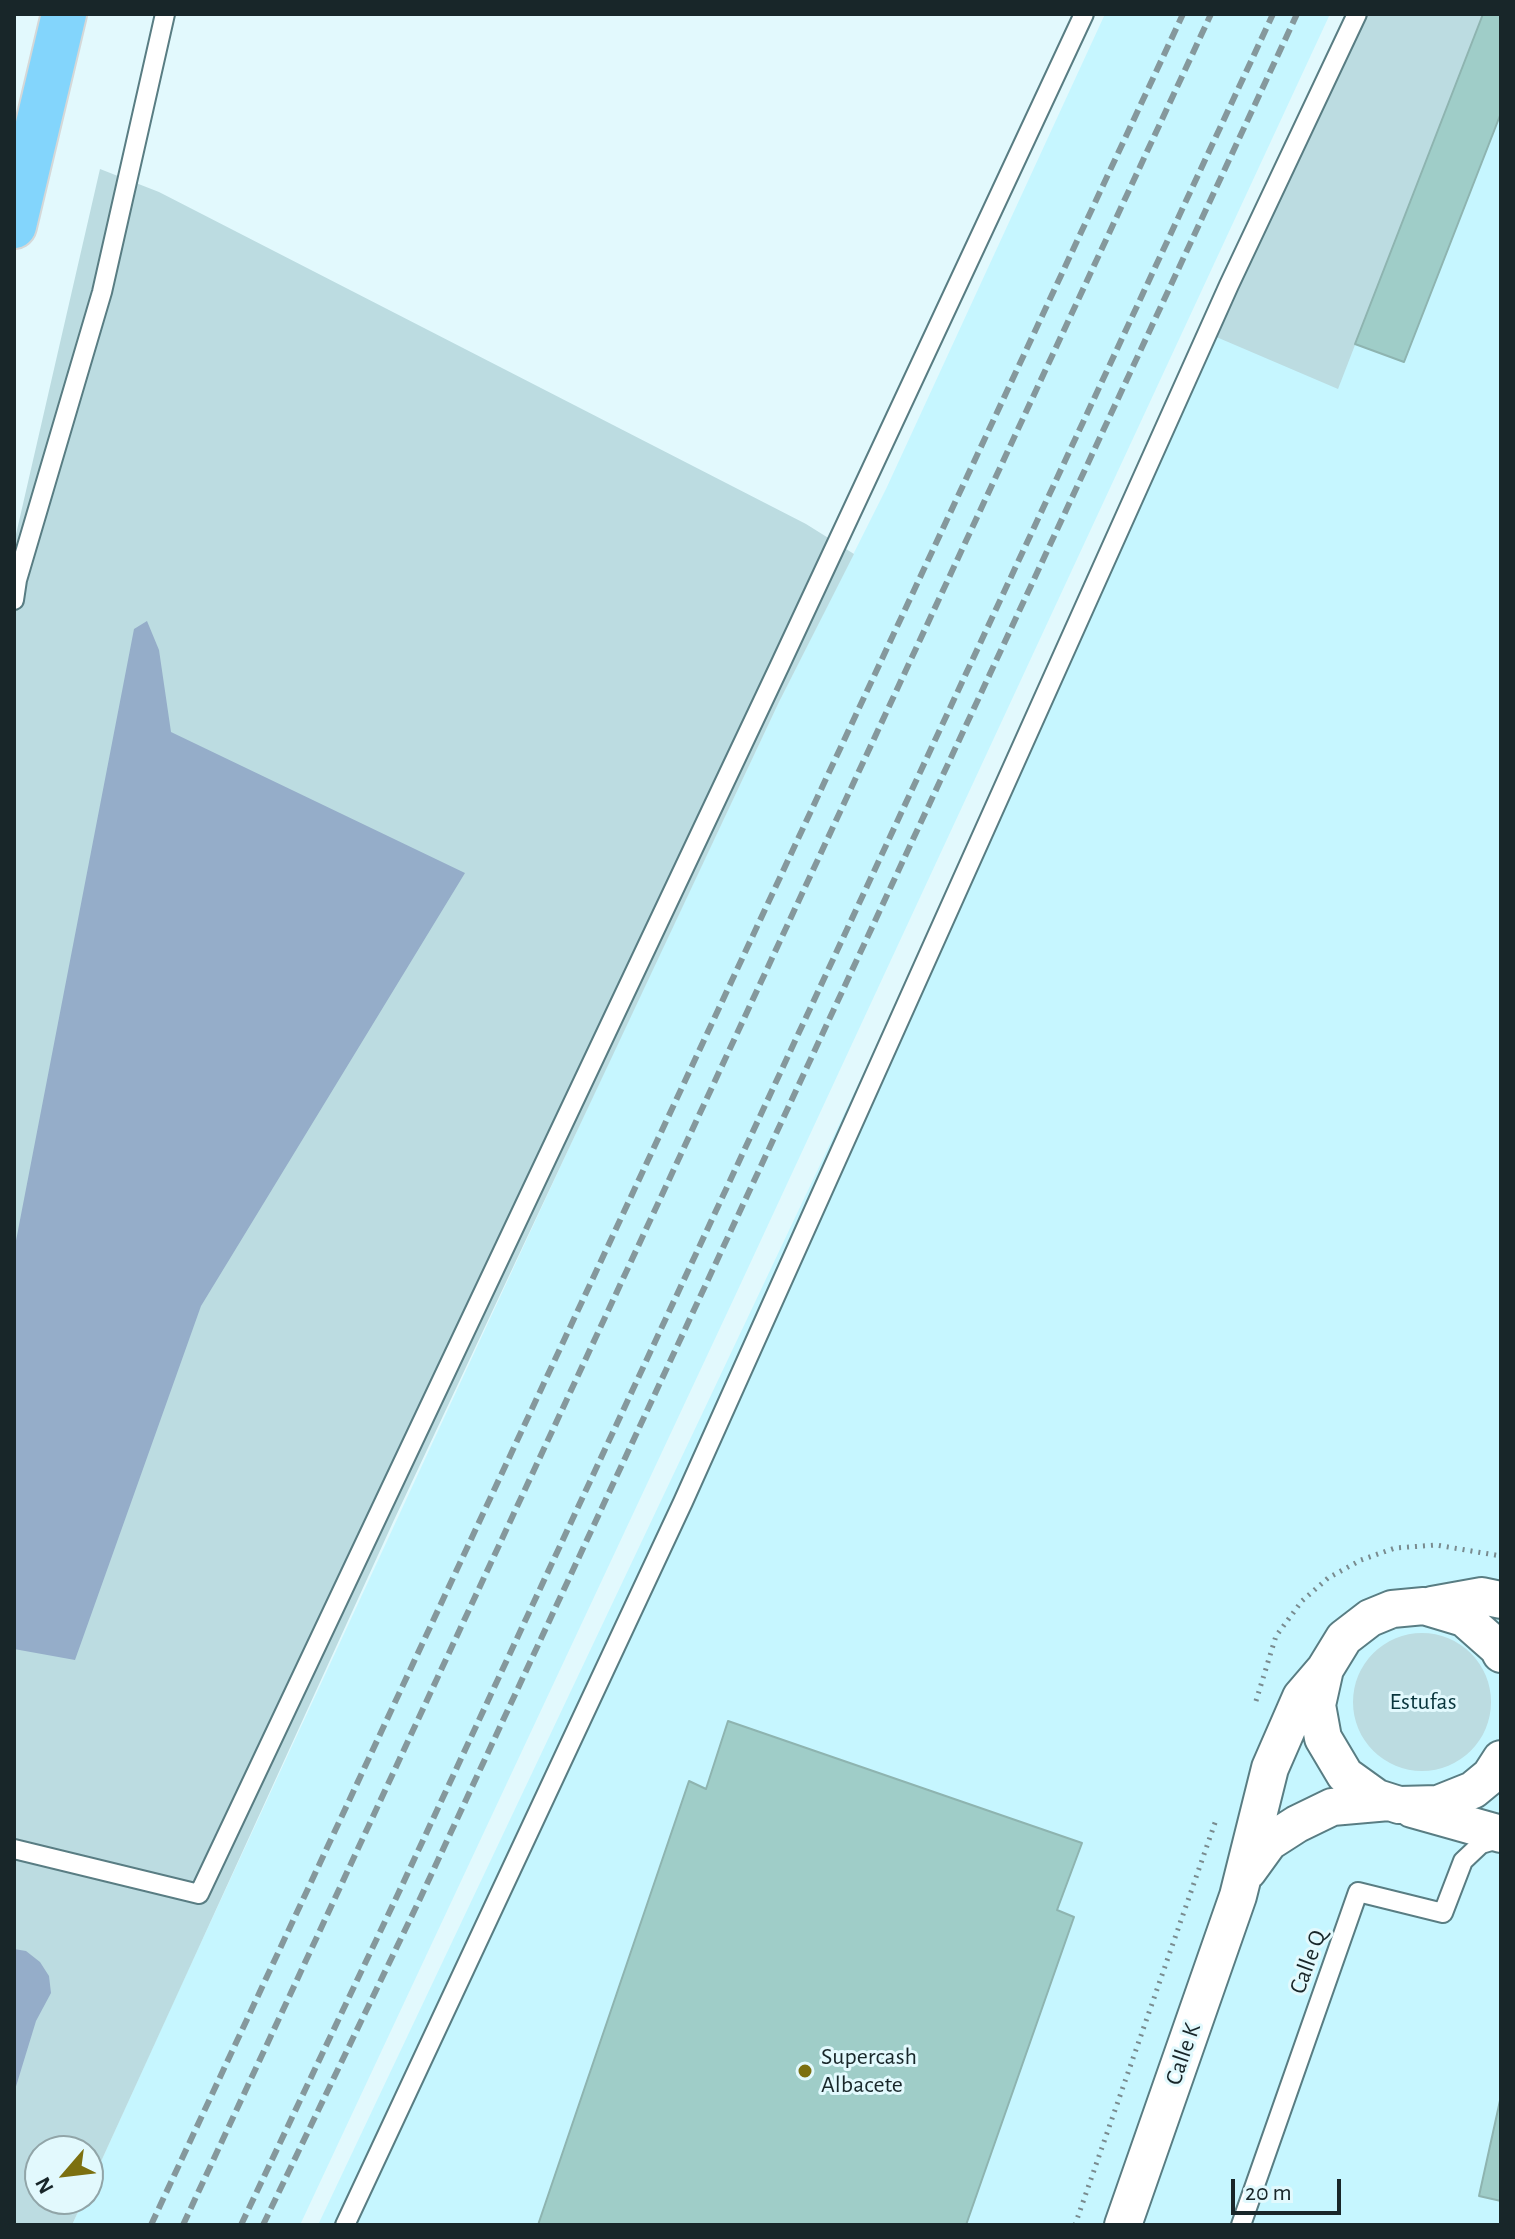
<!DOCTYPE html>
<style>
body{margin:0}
#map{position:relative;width:1515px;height:2239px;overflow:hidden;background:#e2f9fd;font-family:"Alegreya Sans",sans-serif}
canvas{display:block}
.frame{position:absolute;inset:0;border:16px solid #182629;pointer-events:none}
.north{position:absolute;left:24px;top:2135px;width:80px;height:80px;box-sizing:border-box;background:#e2f9fd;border:2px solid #91a5a8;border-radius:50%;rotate:242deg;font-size:22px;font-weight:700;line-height:32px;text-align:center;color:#182629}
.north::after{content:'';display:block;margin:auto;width:28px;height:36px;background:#7c7010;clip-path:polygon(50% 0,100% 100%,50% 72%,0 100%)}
.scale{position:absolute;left:1231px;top:2179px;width:110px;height:36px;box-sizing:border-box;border:4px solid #182629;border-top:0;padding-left:10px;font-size:24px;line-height:28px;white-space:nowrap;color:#182629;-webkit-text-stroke:6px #e2f9fd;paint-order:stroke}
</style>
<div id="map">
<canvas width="1515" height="2239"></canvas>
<div class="frame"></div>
<div class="north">N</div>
<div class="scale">20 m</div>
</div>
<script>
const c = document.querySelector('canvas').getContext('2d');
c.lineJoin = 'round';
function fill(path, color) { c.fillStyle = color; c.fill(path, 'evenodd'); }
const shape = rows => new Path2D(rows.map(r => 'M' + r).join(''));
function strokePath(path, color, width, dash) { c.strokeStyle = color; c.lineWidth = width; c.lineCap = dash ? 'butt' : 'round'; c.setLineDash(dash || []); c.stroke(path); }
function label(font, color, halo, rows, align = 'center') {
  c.font = font + ' "Alegreya Sans",sans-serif'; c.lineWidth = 6; c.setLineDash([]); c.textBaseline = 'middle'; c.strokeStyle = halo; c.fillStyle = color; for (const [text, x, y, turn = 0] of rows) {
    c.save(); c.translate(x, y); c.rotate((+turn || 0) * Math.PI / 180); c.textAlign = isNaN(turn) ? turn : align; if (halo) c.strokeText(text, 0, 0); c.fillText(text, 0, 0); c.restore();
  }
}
const built = shape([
 [1105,14,1330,14,735,1296,300,2225,72,2225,84,2199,88,2199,88,2190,179,1990,614,1051,779,702,886,489],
 [1365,14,1501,14,1501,2225,318,2225]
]);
const green = shape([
 [1368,14,1483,14,1338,389,1214,336],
 [100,169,159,192,806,524,854,554,779,702,394,1520,88,2190,88,2151,40,2151,40,2199,84,2199,72,2225,14,2225,14,543],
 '1353 1702a69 69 0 1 1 138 0a69 69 0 1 1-138 0Z'
]);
const water = shape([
 [147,621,159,650,171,732,465,873,201,1306,75,1660,14,1649,14,1251,134,629],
 [14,1949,26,1951,40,1962,49,1976,51,1993,36,2021,14,2093]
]);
const building = shape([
 [1483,14,1501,14,1501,113,1404,362,1355,344,1483,14],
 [728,1721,1082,1843,1057,1910,1074,1917,966,2225,538,2225,689,1781,706,1789,728,1721],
 [1501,2096,1501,2201,1479,2196,1501,2096]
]);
const path = shape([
 [1256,1701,1276,1636,1302,1601,1328,1578,1361,1560,1395,1548,1436,1545,1501,1556],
 [1075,2225,1217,1817]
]);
const service = shape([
 [14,600,17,580,102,292,165,14],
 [14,1849,199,1894,780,665,1084,14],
 [345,2225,683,1502,1229,285,1357,14],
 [1241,2225,1358,1892,1443,1913,1463,1861,1481,1844,1498,1839]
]);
const minor = shape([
 [1432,1605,1482,1596,1501,1600],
 [1501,1654,1498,1648,1464,1618,1424,1606,1392,1609,1370,1618,1344,1638,1325,1669,1317,1705,1323,1738,1345,1775,1377,1798,1399,1805,1438,1804,1473,1790,1490,1776,1501,1759],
 [1412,1809,1501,1834],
 [1248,1871,1269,1842,1297,1824,1332,1807,1389,1802],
 [1123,2225,1238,1896,1270,1768,1301,1697,1325,1669]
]);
const motorway = shape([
 [14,226,64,14]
]);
const rail = shape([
 [151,2225,1183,14],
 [183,2225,1211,14],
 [241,2225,398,1894,1273,14],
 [263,2225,418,1903,1297,14]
]);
const markers = [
 [805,2071,8,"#7c7010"]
];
const parkNames = [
 ["Estufas",1423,1702]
];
const streetNames = [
 ["Calle Q",1308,1962,-70],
 ["Calle K",1183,2054,-71]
];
const poiNames = [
 ["Supercash",821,2057],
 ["Albacete",821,2085]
];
fill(built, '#c6f6ff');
fill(green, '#bcdce1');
fill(water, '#95adc9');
fill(building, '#9fcdc8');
strokePath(building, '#8eb4b0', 2);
strokePath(service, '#597d83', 22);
strokePath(minor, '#597d83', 40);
strokePath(motorway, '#d5d8d8', 48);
strokePath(path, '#798b8f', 5, [2, 6]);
strokePath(service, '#fff', 18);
strokePath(minor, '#fff', 36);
strokePath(motorway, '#83d5fc', 44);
strokePath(rail, '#85989c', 6, [12, 6]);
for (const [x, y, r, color] of markers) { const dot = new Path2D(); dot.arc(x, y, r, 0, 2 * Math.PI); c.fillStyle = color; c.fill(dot); strokePath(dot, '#e2f9fd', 3); }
label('24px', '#08353c', '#e2f9fd', parkNames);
label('24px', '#182629', '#e2f9fd', streetNames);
label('24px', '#182629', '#e2f9fd', poiNames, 'left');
</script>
